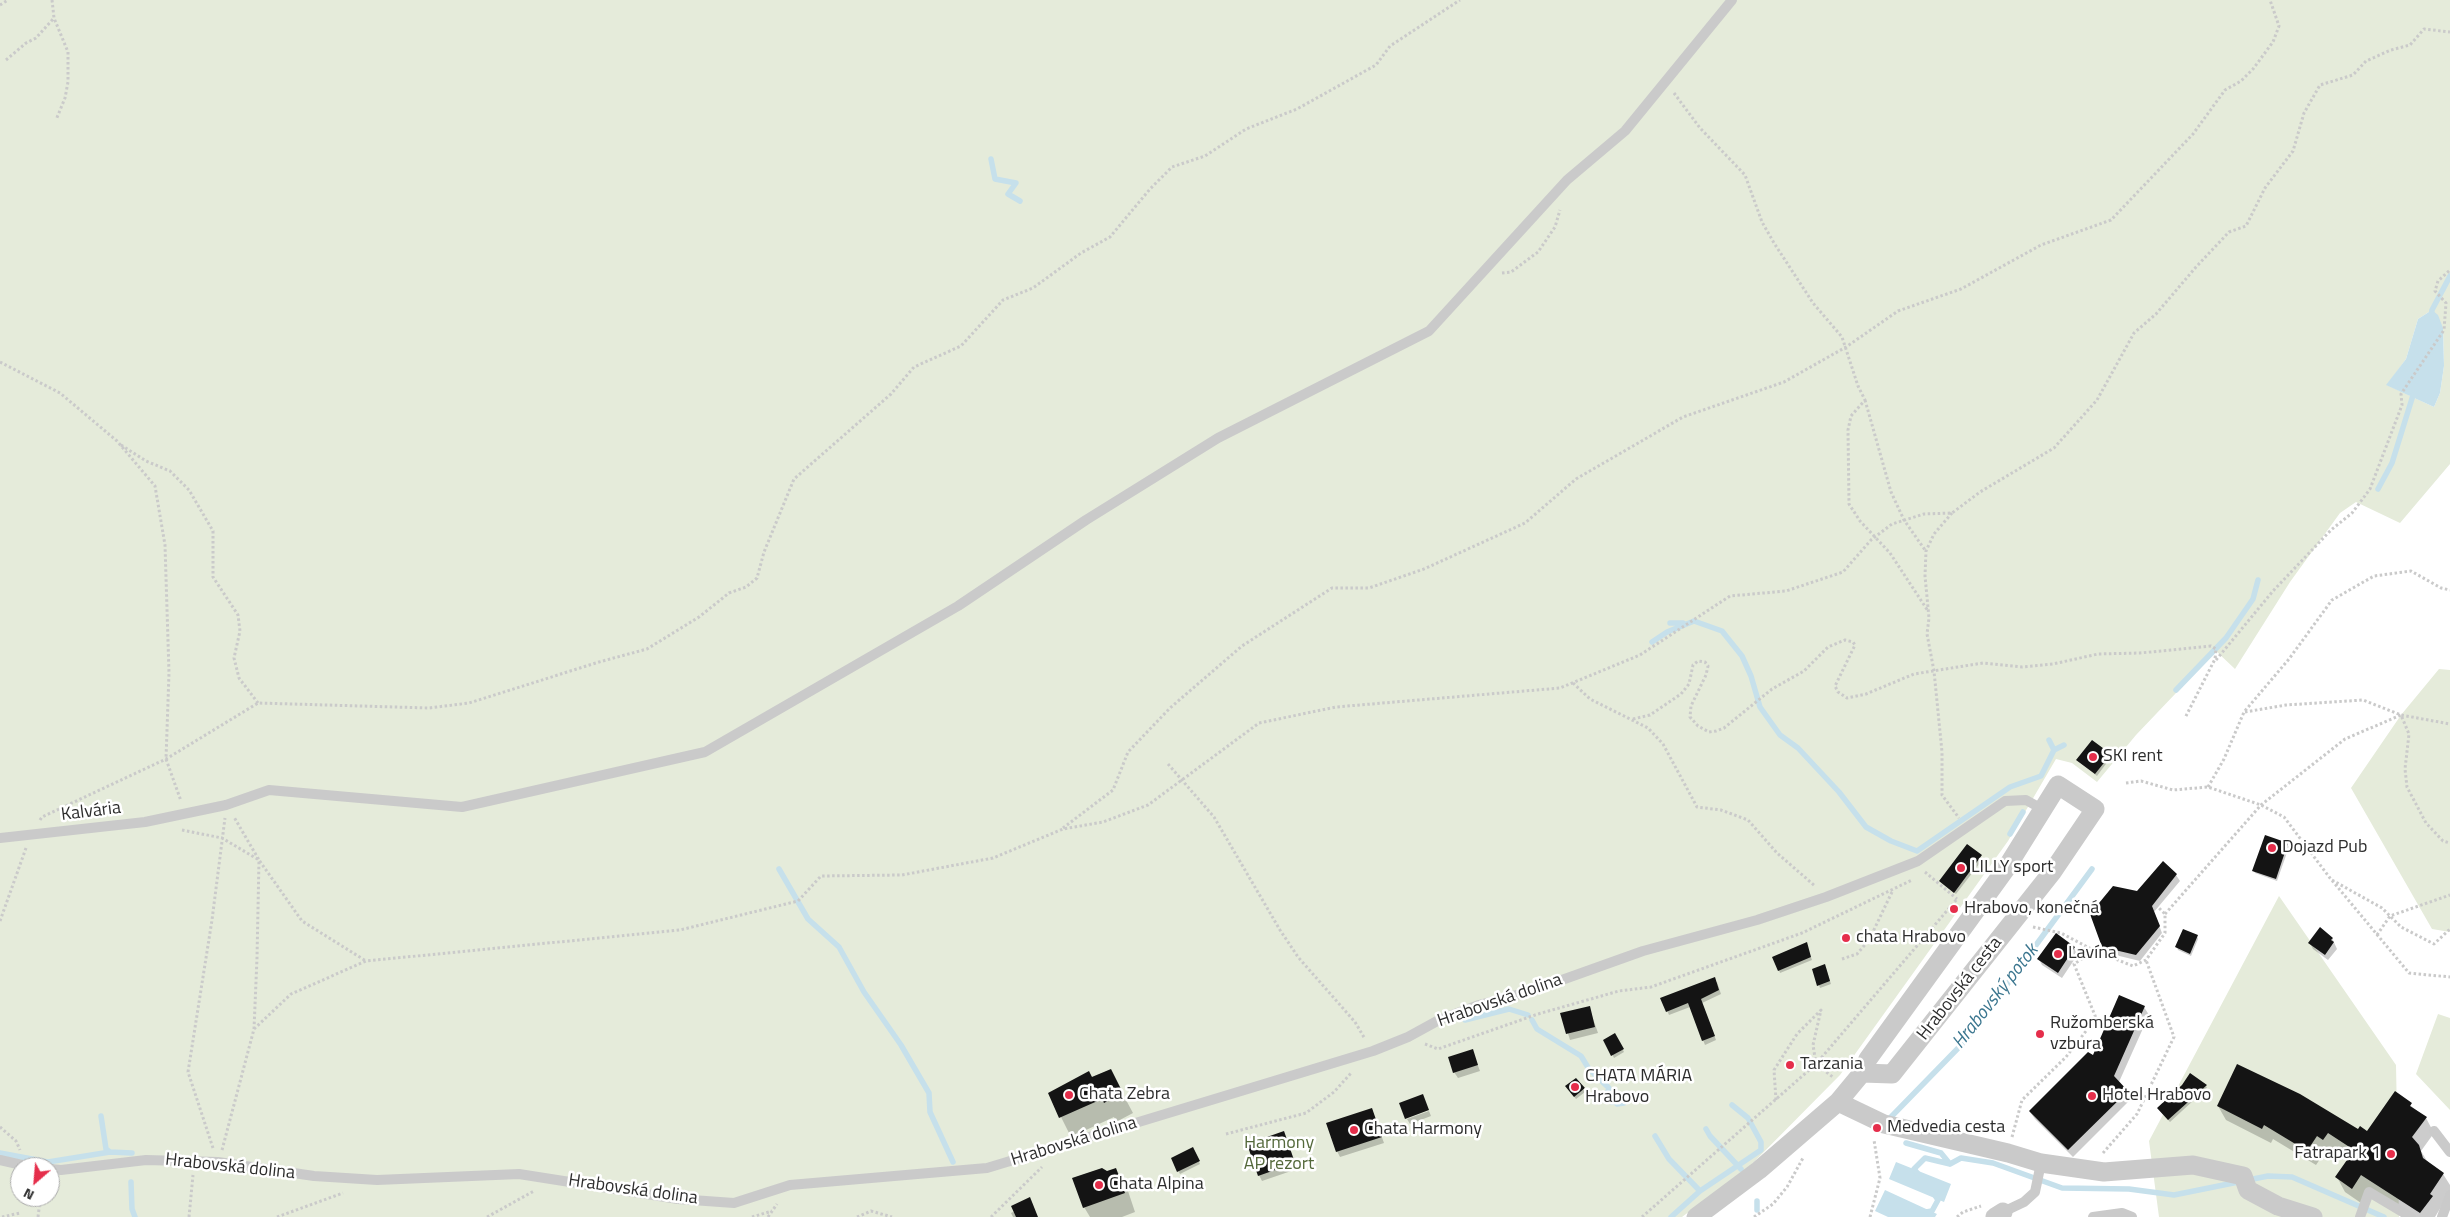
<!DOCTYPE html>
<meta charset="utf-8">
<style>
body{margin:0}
#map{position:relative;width:2450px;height:1217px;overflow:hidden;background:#fff;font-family:"Titillium Web",sans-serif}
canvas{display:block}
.north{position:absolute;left:10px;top:1157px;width:50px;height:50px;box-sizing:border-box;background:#fff;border:1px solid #ababab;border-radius:50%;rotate:207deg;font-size:14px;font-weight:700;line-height:20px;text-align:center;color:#2d2d2d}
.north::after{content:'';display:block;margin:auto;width:18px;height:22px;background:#e52e4b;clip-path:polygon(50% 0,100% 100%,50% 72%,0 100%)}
</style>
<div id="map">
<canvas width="2450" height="1217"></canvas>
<div class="north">N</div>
</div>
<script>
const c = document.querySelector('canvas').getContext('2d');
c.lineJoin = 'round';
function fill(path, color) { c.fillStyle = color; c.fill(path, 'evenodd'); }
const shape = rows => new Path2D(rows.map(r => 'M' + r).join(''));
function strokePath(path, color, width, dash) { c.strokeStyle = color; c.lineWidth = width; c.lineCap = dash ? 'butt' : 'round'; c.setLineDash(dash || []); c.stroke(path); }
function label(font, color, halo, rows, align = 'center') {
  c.font = font + ' "Titillium Web",sans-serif'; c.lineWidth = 5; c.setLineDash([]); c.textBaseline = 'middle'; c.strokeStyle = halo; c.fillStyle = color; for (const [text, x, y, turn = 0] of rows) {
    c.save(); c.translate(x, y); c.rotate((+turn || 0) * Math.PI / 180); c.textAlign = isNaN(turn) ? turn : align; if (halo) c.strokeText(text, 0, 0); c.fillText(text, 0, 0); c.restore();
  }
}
const green = shape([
 [0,0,2450,0,2450,464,2400,523,2356,502,2340,513,2290,582,2235,669,2216,651,2136,735,2097,782,2072,763,2056,759,2008,841,1840,1075,1751,1165,1682,1217,0,1217],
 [2432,310,2443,328,2444,366,2440,393,2434,407,2387,385,2406,359,2418,319],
 [20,1167,50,1167,50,1197,20,1197],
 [2439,669,2450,670,2450,932,2432,929,2351,788,2401,715],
 [2279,896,2396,1065,2399,1217,2159,1217,2149,1141],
 [2438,1014,2450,1018,2450,1110,2416,1074]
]);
const water = shape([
 [2432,310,2438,315,2443,328,2444,366,2440,393,2434,407,2386,385,2406,359,2418,319],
 [1896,1162,1951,1184,1944,1202,1889,1179],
 [1885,1190,1937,1214,1935,1217,1888,1217,1875,1211]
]);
const shadow = shape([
 [2110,755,2111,757,2097,776,2077,760],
 [2287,844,2289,847,2277,881,2255,873,2254,871],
 [1968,845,1983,859,1956,894,1940,881],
 [2176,875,2180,881,2154,912,2162,933,2140,961,2107,953,2103,947,2138,892],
 [2197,936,2198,939,2191,956,2178,950,2177,947],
 [2332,938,2337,949,2328,960,2313,949,2310,943],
 [1807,946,1812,960,1780,973,1779,970],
 [2074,948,2078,954,2062,978,2042,965,2039,959],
 [1826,968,1831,984,1820,988,1813,970],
 [1717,982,1721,994,1702,1003,1716,1040,1705,1045,1690,1007,1669,1015,1662,998],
 [2120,997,2144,1007,2149,1015,2119,1082,2131,1099,2073,1157,2035,1119,2030,1112,2094,1057],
 [1589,1007,1598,1033,1570,1040,1562,1014],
 [1615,1035,1624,1052,1614,1058,1605,1040],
 [1472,1050,1480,1071,1458,1078,1454,1072],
 [1110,1070,1133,1113,1116,1122,1114,1117,1071,1137,1049,1093],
 [1576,1079,1585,1092,1576,1099,1568,1089],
 [2206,1086,2207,1088,2170,1122,2160,1111],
 [2395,1093,2426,1118,2434,1133,2421,1151,2427,1161,2443,1174,2450,1185,2450,1192,2435,1217,2413,1217,2370,1189,2361,1203,2345,1192,2337,1177,2351,1157,2336,1147,2332,1154,2326,1150,2316,1165,2273,1139,2271,1143,2226,1120,2218,1106,2367,1133],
 [1372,1110,1384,1143,1340,1157,1337,1151],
 [1429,1111,1431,1116,1410,1124,1407,1119],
 [1284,1132,1297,1169,1262,1181,1259,1175],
 [1193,1149,1200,1164,1180,1174,1172,1159],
 [1116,1169,1127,1188,1135,1212,1122,1217,1090,1217,1084,1207,1106,1173],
 [1015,1211,1038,1217,1013,1217,1011,1213]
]);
const stream = shape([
 [991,159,995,179,1016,183,1008,194,1020,201],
 [2431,317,2432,310,2450,276],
 [2378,489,2392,463,2414,392],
 [1670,623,1683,623],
 [1652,642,1667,632,1694,621,1722,631,1742,656,1751,676,1760,707,1780,735,1798,748,1839,792,1866,827,1891,841,1917,851,2010,787,2041,776,2054,750,2049,740],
 [2176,690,2226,638,2253,599,2258,580],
 [2054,750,2064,745],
 [2010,834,2023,812],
 [779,869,808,919,839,947,864,992,901,1045,929,1093,930,1112,953,1162],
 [1465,1020,1509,1009,1528,1015],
 [1532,1020,1537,1029,1581,1056,1589,1069,1609,1088,1607,1094,1614,1094,1612,1102,1618,1099,1617,1104,1624,1103],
 [101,1116,106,1149,110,1152,132,1153],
 [1890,1118,1966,1040,2092,869],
 [1706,1129,1710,1136,1741,1169],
 [1655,1136,1669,1159,1700,1191],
 [1906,1143,1941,1153,1950,1164,1925,1158,1914,1169,1919,1175],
 [0,1153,48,1162,110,1152],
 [1950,1164,1961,1158,1993,1163,2062,1188,2129,1189,2174,1195,2268,1176,2292,1177,2384,1217],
 [131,1182,132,1209,135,1217],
 [1757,1210,1757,1201],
 [1926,1212,1932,1211,1938,1200,1934,1194],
 [1671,1217,1700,1191,1761,1150,1761,1142,1748,1118,1732,1105]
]);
const building = shape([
 [2092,740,2111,754,2095,774,2076,760],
 [2265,835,2288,843,2276,879,2252,871],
 [1967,844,1982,855,1954,893,1939,881],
 [2163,861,2177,874,2152,906,2160,926,2136,955,2102,947,2090,914,2113,886,2137,891],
 [2320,927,2333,938,2331,940,2334,942,2325,955,2308,943],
 [2183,929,2198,935,2190,954,2175,947],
 [2056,933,2075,947,2058,973,2037,959],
 [1807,942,1811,957,1778,971,1772,957],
 [1825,964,1830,981,1817,986,1812,969],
 [1715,977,1719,990,1701,999,1715,1036,1702,1041,1688,1003,1666,1012,1660,998],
 [2119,995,2145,1006,2114,1076,2128,1091,2068,1150,2029,1111,2088,1052,2093,1055],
 [1590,1006,1595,1027,1566,1034,1560,1013],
 [1615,1033,1624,1049,1611,1056,1603,1040],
 [1473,1049,1478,1065,1453,1073,1448,1057],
 [2237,1064,2300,1094,2358,1129,2360,1126,2367,1131,2395,1091,2412,1103,2410,1106,2427,1117,2412,1137,2419,1145,2423,1158,2444,1173,2430,1194,2433,1196,2420,1213,2361,1175,2352,1189,2335,1177,2354,1150,2328,1133,2323,1140,2317,1136,2307,1151,2264,1125,2262,1129,2217,1106],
 [1111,1069,1123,1093,1104,1103,1102,1099,1059,1118,1048,1093,1089,1071,1092,1077],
 [2190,1073,2207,1085,2168,1120,2157,1108,2182,1085],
 [1576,1078,1585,1088,1574,1097,1565,1086],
 [1423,1094,1429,1110,1405,1119,1399,1103],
 [1372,1108,1382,1137,1336,1152,1326,1123],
 [1284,1131,1295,1163,1258,1176,1247,1144],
 [1193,1147,1200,1161,1177,1172,1171,1158],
 [1102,1168,1107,1171,1116,1168,1125,1193,1083,1208,1072,1178],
 [1030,1197,1038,1217,1016,1217,1011,1206]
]);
const path = shape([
 [52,0,54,18,68,52,68,82,65,98,56,120],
 [0,5,8,0],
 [6,60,26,43,36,38,54,18],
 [1674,93,1700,128,1745,175,1762,222,1774,243,1813,303,1842,337,1858,386,1865,400,1851,416,1848,430,1849,504,1860,521,1890,553,1928,611],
 [1502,273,1511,272,1538,252,1555,227,1560,210],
 [0,362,60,393,117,441,155,486,165,545,169,673,166,759,181,801],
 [1865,400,1891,492,1904,520,1925,550],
 [121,445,146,461,170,471,189,490,213,531,213,577,238,615,240,631,234,658,239,678,258,703],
 [1952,513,1934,534,1926,551,1925,576,1929,618,1927,634,1934,671,1942,752,1942,795,1959,818],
 [2216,660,2273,591,2331,530,2352,513,2370,489,2402,405,2401,394,2444,330,2446,303,2435,291,2438,281,2450,270],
 [1573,683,1590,699,1648,728,1663,744,1697,807,1721,810,1748,820,1777,853,1815,886],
 [2245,712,2286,705,2363,700,2401,715,2450,724],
 [1633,719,1650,715,1681,694,1689,684,1693,665,1698,661,1705,662,1708,666,1706,675,1691,706,1690,717,1698,726,1709,732,1716,731,1724,728,1772,689,1804,671,1828,647,1845,640,1853,642,1855,645,1835,686,1838,692,1847,698,1866,694,1914,674,1983,663,2022,667,2053,664,2098,654,2140,653,2211,646,2216,649,2215,659,2185,718],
 [1168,764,1214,817,1280,930,1298,957,1355,1022,1365,1039],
 [2126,783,2141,781,2173,790,2208,787,2261,805,2284,817,2330,878,2409,973,2450,977],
 [2208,787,2224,759,2244,712,2289,659,2332,600,2374,576,2411,571,2441,588,2450,590],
 [40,820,42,817,166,759,258,703,429,708,469,703,599,662,647,649,699,617,729,593,746,587,757,578,764,552,794,479,891,394,914,367,961,346,1003,300,1033,288,1081,253,1110,237,1150,189,1172,167,1205,156,1246,129,1297,109,1376,65,1390,46,1460,0],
 [1063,828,1113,790,1128,752,1170,708,1242,646,1332,588,1369,588,1424,569,1525,523,1576,479,1683,417,1784,382,1846,347,1898,311,1961,289,2041,245,2111,220,2193,134,2225,90,2241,81,2253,69,2273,42,2279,26,2270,0],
 [182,830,222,838,259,860,302,921,366,961],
 [1925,872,1957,899],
 [2332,880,2382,908,2401,927,2434,944,2450,929],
 [2165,914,2261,805,2345,739,2401,715,2409,734,2405,769,2407,787,2426,823,2443,841,2450,843],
 [0,921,26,848],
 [2033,927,2061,933,2095,951,2133,966,2146,960,2165,933,2165,914,2157,906],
 [2377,935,2390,916,2450,895],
 [1842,959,1857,954,1869,940,1892,892],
 [254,1029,291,994,366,961,680,930,798,901,821,876,902,875,993,858,1063,829,1103,822,1148,805,1259,723,1336,707,1560,688,1640,655,1730,596,1786,591,1843,572,1871,540,1892,524,1924,514,1952,513,1980,492,2054,448,2097,400,2134,333,2156,314,2196,267,2229,232,2246,226,2265,188,2293,151,2304,113,2320,85,2353,75,2366,61,2391,50,2410,45,2424,29,2450,32],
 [1425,1044,1438,1049,1538,1014,1619,991,1651,987,1802,933,1912,880],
 [1776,1100,1774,1070,1797,1034,1821,1010,1813,1045,1816,1064,1834,1078],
 [0,1127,16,1141,20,1150],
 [1226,1134,1306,1113,1334,1092,1352,1072],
 [2012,1137,2022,1100,2066,1057,2096,1018,2074,964,2094,951],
 [213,1148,188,1072,212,920,225,818],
 [222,1150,254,1029,257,958,259,860,234,817],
 [2103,1153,2137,1114,2174,1037,2146,960],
 [2,1217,20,1213],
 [38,1217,40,1201],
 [189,1217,193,1175],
 [277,1217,343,1193],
 [487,1217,534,1191],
 [752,1217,772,1211],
 [768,1217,777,1204],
 [857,1217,871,1211,892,1217],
 [991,1217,1042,1167],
 [1642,1217,1816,1064,1957,899],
 [1754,1217,1773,1204,1787,1187,1803,1158],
 [1870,1217,1880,1178,1874,1140],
 [1957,1217,1963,1212,1981,1206]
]);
const lane = shape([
 [0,838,145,822,226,805,269,790,462,807,705,752,958,606,1086,520,1218,438,1429,331,1567,180,1625,131,1732,0],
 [2434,1131,2450,1152],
 [0,1160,31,1167],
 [50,1169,61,1170,146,1160,218,1162,314,1176,377,1180,519,1174,678,1199,734,1203,790,1185,987,1168,1373,1051,1408,1037,1439,1020,1479,1005,1531,991,1643,951,1757,920,1826,897,1918,861,2005,801,2026,800,2042,809],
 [2003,1212,2024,1202,2035,1192,2041,1163],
 [2093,1217,2122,1213,2132,1217],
 [2360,1217,2369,1192,2411,1217],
 [2442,1217,2450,1195]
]);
const street = shape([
 [1838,1102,1884,1124,2008,1153,2041,1163,2104,1172,2193,1165,2243,1176,2248,1190,2278,1206,2313,1217],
 [1696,1217,1759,1170,1838,1102,1862,1073,1868,1059,2005,870,2058,785,2095,809,2053,871,1892,1074,1862,1073],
 [1995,1217,2003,1212]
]);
const markers = [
 [2093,757,5,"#e52e4b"],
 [2272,848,5,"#e52e4b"],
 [1961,868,5,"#e52e4b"],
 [1954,909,5,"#e52e4b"],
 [1846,938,5,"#e52e4b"],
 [2058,954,5,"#e52e4b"],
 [2040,1034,5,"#e52e4b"],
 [1790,1065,5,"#e52e4b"],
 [1575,1087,5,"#e52e4b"],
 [1069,1095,5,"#e52e4b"],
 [2092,1096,5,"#e52e4b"],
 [1877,1128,5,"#e52e4b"],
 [1354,1130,5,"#e52e4b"],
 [2391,1154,5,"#e52e4b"],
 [1099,1185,5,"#e52e4b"]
];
const poiNames = [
 ["SKI rent",2103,757],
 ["Dojazd Pub",2282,848],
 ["LILLY sport",1971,868],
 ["Hrabovo, konečná",1964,909],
 ["chata Hrabovo",1856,938],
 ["Lavína",2068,954],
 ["Ružomberská",2050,1024],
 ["vzbura",2050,1045],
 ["Tarzania",1800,1065],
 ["CHATA MÁRIA",1585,1077],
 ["Hrabovo",1585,1098],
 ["Chata Zebra",1079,1095],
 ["Hotel Hrabovo",2102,1096],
 ["Medvedia cesta",1887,1128],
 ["Chata Harmony",1364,1130],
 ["Fatrapark 1",2381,1154,"right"],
 ["Chata Alpina",1109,1185]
];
const streetNames = [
 ["Kalvária",91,812,-7],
 ["Hrabovská cesta",1960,989,-52],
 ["Hrabovská dolina",1500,1001,-19],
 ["Hrabovská dolina",1074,1142,-17],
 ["Hrabovská dolina",230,1167,6],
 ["Hrabovská dolina",633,1190,8]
];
const parkNames = [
 ["Harmony",1279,1144],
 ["AP rezort",1279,1165]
];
const waterNames = [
 ["Hrabovský potok",1996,997,-52]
];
fill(green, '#e5ebda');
fill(water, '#c6e0eb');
fill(shadow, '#0003');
strokePath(stream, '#c6e0eb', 5.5);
fill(building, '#141414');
strokePath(path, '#cacaca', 3, [2.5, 2.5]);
strokePath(lane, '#cacaca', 10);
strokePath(street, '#cacaca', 19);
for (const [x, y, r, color] of markers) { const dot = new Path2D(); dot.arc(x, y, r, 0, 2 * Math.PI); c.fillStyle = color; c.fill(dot); strokePath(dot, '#fff', 2); }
label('18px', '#2d2d2d', '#fff', poiNames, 'left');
label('18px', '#2d2d2d', '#fff', streetNames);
label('18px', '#54693b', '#fff', parkNames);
label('italic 19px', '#3b768f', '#fff', waterNames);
</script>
